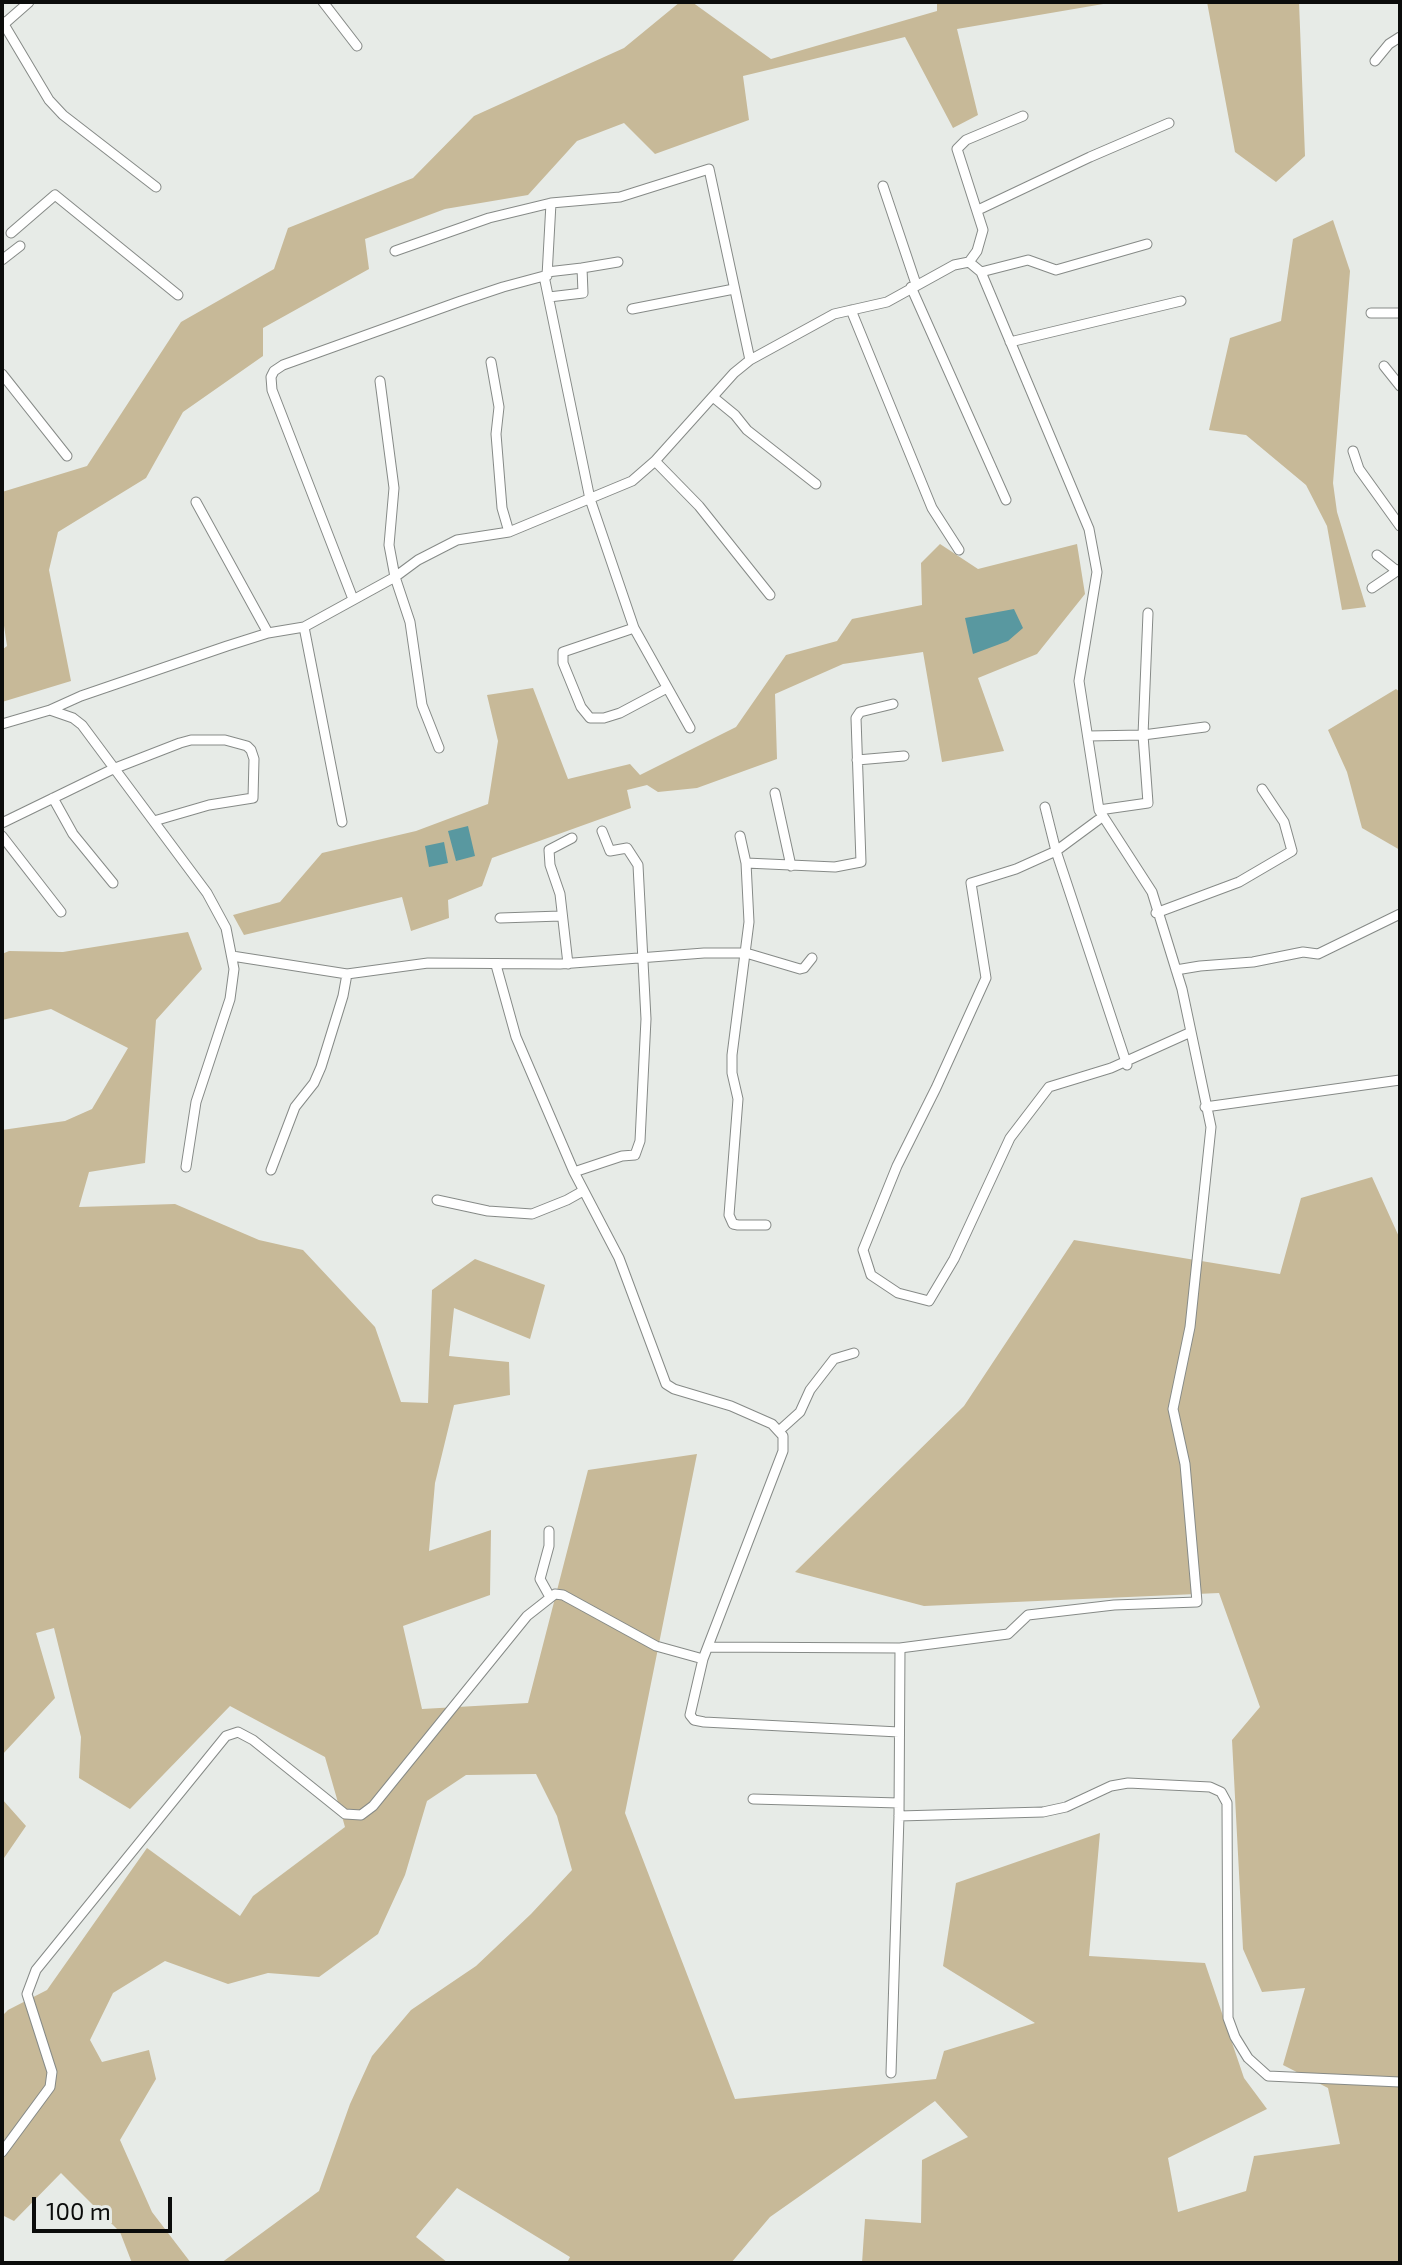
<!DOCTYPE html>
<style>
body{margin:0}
#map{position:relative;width:1402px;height:2265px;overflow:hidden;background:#e7ebe7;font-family:"Exo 2",sans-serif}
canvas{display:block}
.frame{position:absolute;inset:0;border:4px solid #0b0c0b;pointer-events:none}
.scale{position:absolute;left:32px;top:2197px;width:140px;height:36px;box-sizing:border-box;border:4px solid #0b0c0b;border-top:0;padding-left:10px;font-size:24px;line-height:28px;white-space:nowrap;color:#0b0c0b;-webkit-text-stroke:6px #e7ebe7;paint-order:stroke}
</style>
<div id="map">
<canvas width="1402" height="2265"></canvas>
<div class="frame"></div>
<div class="scale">100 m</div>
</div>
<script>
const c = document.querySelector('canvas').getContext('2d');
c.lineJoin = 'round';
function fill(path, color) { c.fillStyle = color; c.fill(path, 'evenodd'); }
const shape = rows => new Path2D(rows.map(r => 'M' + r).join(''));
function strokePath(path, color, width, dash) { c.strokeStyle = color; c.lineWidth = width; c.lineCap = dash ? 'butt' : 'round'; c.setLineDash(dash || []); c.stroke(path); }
const green = shape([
 [680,2,692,2,771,59,937,11,937,2,1115,2,957,29,978,115,953,128,905,37,743,76,749,120,655,154,624,123,577,141,528,195,445,209,365,239,369,269,263,328,263,356,183,412,146,478,58,532,49,570,71,681,2,702,2,650,7,646,2,612,2,492,87,466,181,322,274,269,288,228,413,178,474,116,624,48],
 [1207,2,1299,2,1305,156,1276,182,1235,152],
 [1333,220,1350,271,1333,483,1337,512,1366,607,1342,610,1327,526,1306,485,1246,435,1209,430,1230,338,1281,321,1293,239],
 [940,544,978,569,1077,544,1085,594,1037,654,978,678,1004,751,942,762,923,652,843,664,775,694,777,759,697,788,658,792,647,785,627,790,631,808,492,858,482,886,448,900,449,918,411,931,402,897,244,935,233,915,280,902,322,853,416,831,488,804,498,741,487,695,533,688,568,779,630,764,640,775,736,727,786,655,837,641,852,619,922,605,921,563],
 [1396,689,1400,692,1400,850,1362,828,1347,772,1328,730],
 [188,932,202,969,156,1020,145,1163,89,1172,79,1207,175,1204,259,1240,303,1250,375,1327,401,1402,428,1403,432,1290,475,1259,545,1285,530,1339,454,1308,449,1356,509,1362,510,1395,454,1405,435,1483,429,1551,491,1530,490,1595,403,1626,422,1709,528,1703,588,1470,697,1454,625,1813,735,2099,936,2079,944,2051,1035,2023,943,1966,956,1883,1100,1833,1089,1956,1205,1963,1244,2078,1267,2109,1168,2158,1178,2212,1246,2191,1254,2156,1340,2144,1328,2088,1283,2065,1305,1988,1262,1992,1243,1949,1232,1740,1260,1707,1219,1593,924,1606,795,1572,964,1406,1074,1240,1280,1274,1301,1198,1372,1177,1400,1239,1400,2263,862,2263,865,2219,921,2223,922,2160,968,2137,935,2101,770,2217,731,2263,567,2263,570,2257,457,2188,416,2237,448,2263,221,2263,319,2191,350,2104,372,2056,411,2010,476,1966,531,1914,572,1870,557,1816,536,1774,466,1775,427,1801,405,1875,378,1934,319,1977,268,1973,228,1984,165,1961,113,1993,90,2040,102,2062,149,2050,156,2079,120,2140,152,2212,191,2263,132,2263,120,2232,61,2173,14,2221,2,2215,2,2016,8,2010,47,1990,147,1848,240,1916,253,1896,345,1827,325,1757,230,1706,130,1809,79,1778,81,1737,54,1628,36,1633,55,1698,2,1755,2,1130,65,1121,92,1109,128,1048,51,1009,2,1020,2,954,9,951,63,952],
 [2,1799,26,1826,2,1861]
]);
const water = shape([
 [1014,609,1023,628,1008,641,973,654,965,618],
 [468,826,475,856,456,861,448,831],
 [444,842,448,863,429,867,425,846]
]);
const minor = shape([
 [323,2,357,46],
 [2,21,49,100,63,115,156,187],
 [4,24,29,2],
 [1375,61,1389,44,1400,37],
 [883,186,916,284],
 [978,210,1090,157,1169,123],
 [11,233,55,195,178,295],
 [395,251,489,218,551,203,620,197,709,169,750,360],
 [2,260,20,246],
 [582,268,618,262],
 [547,272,582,268,583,293,549,297],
 [981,272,1028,260,1056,270,1147,244],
 [547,276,551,203],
 [911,287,1006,500],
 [632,309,734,289],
 [851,310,932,508,959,550],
 [1371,313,1400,313],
 [1010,342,1181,301],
 [491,362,499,407,496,434,502,508,509,532],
 [1384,366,1400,386],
 [2,374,67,456],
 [380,381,394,488,389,545,395,577,410,622,422,705,439,748],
 [713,397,735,415,747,430,816,484],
 [1353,451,1359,469,1400,526],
 [655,461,699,506,770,595],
 [196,502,268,633],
 [1377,555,1397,571],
 [1372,588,1400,569],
 [353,599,272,390,271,377,274,371,283,365,461,301,503,287,544,276,590,499,634,628,690,728],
 [1148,613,1143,735,1205,727],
 [304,627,342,822],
 [634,628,563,652,563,663,581,707,590,718,604,718,620,713,667,688],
 [50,710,73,718,82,725,207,893,226,928,234,969,230,999,196,1102,186,1167],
 [2,724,50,710,81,696,227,646,268,633,304,627,395,577,418,560,457,540,509,532,632,481,655,461,734,373,750,360,834,314,887,302,954,265,969,262,977,251,983,230,957,149,966,140,1023,116],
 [1088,736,1143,735,1148,803,1099,810],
 [857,760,904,756],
 [775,793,791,866],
 [53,798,73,834,113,883],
 [1045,807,1056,851,1127,1065],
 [1098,820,1056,851,1016,869,971,883,986,978,936,1088,897,1166,863,1250,871,1275,898,1293,929,1301,954,1259,1010,1138,1049,1087,1111,1068,1191,1032],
 [2,823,113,769,180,743,191,740,225,740,247,746,251,750,254,759,253,798,209,805,154,821],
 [2,836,61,912],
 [740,836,746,863,749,922,732,1055,732,1073,738,1099,729,1215,733,1224,738,1225,766,1225],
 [746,863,835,867,861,862,856,718,860,712,893,704],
 [1156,913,1239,882,1292,851,1284,822,1262,789],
 [500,918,561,916],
 [232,956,347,974,428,963,560,964,704,953,746,953,800,969,804,968,812,958],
 [568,964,560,894,550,865,549,850,572,838],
 [496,965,516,1037,574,1172,619,1258,666,1384,674,1389,731,1406,772,1424,783,1436,783,1451,703,1659,690,1715,694,1720,704,1722,899,1732],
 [1176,970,1200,966,1253,962,1303,952,1318,954,1400,914],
 [1205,1107,1400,1080],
 [271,1170,295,1107,314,1083,321,1067,343,996,347,974],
 [574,1172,622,1156,635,1155,640,1141,646,1019,638,865,627,848,610,851,602,831],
 [437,1200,488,1211,532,1214,567,1200,583,1191],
 [780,1430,800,1412,810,1390,834,1359,854,1353],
 [549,1531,549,1546,540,1579,550,1597],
 [708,1647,900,1648,1008,1634,1028,1615,1114,1605,1197,1602,1185,1464,1173,1409,1190,1327,1211,1127,1182,989,1152,892,1099,810,1079,681,1097,572,1089,529,981,272,969,262],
 [753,1799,899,1803],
 [899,1816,1043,1812,1066,1807,1111,1786,1128,1783,1210,1787,1221,1792,1227,1803,1228,2018,1235,2037,1248,2058,1268,2076,1400,2082],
 [891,2073,899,1816,900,1648],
 [2,2152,50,2087,52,2072,27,1994,36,1970,226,1736,238,1732,253,1740,345,1814,361,1815,373,1806,527,1616,555,1594,563,1595,656,1646,703,1659]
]);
fill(green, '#c7b998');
fill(water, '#5998a0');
strokePath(minor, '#868a87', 11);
strokePath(minor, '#fff', 9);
</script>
